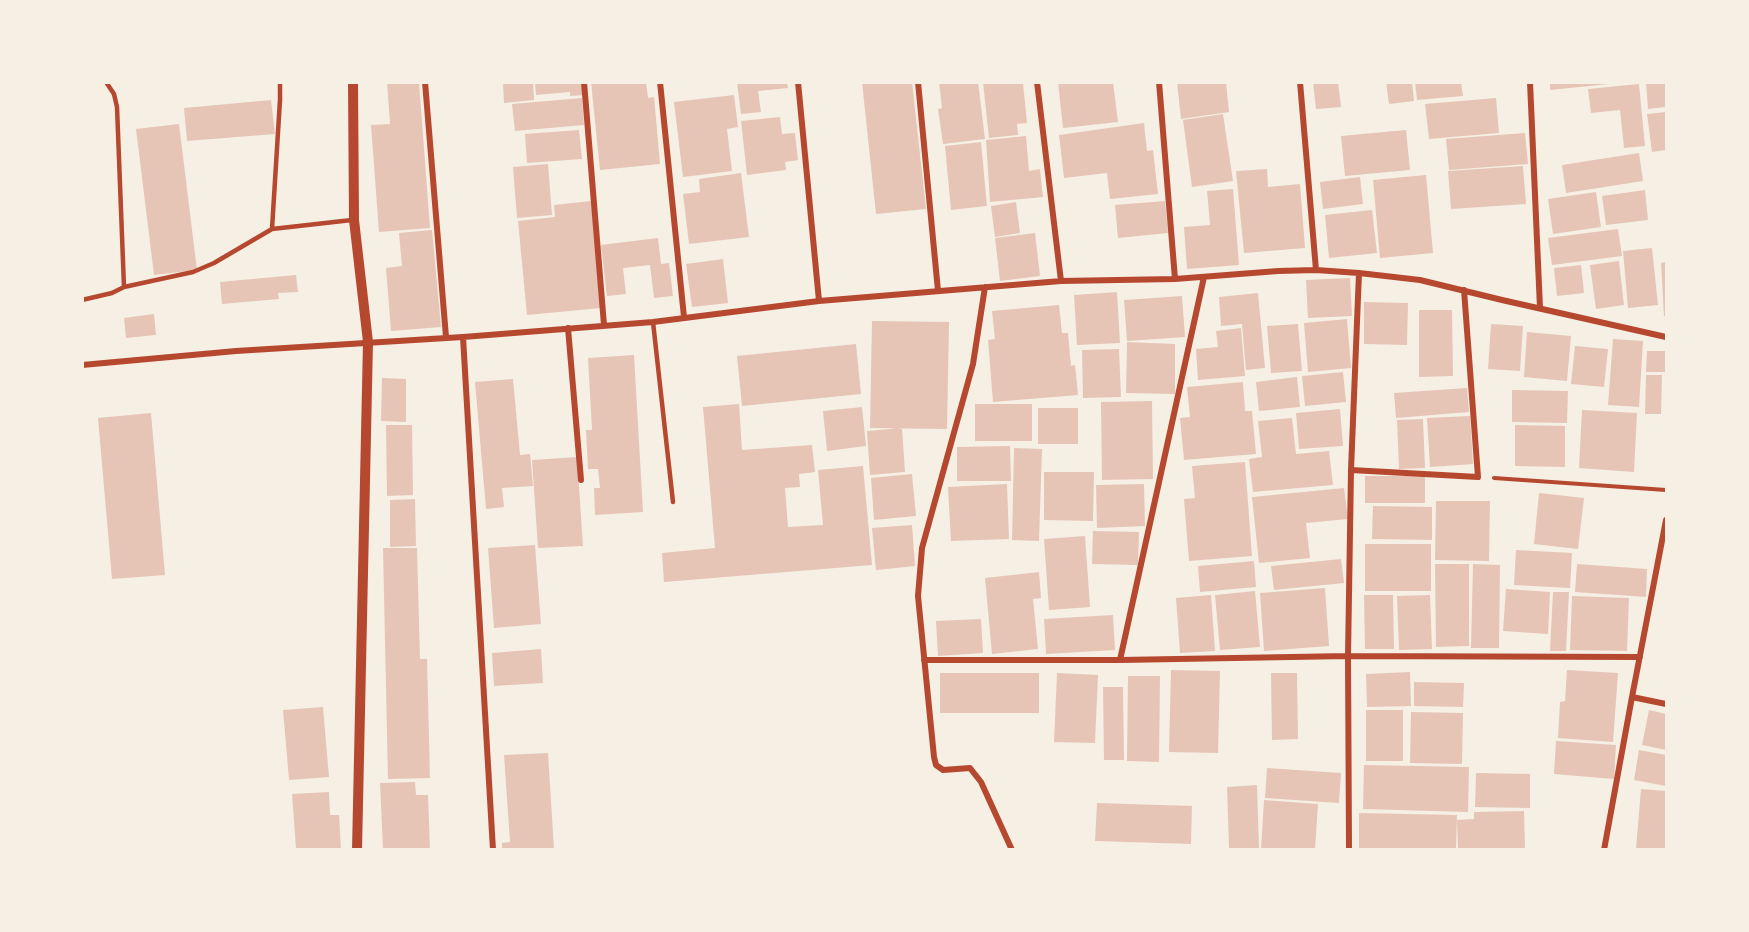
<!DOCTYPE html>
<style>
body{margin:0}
#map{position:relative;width:1749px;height:932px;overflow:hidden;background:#f6efe4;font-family:Rubik,sans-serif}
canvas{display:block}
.frame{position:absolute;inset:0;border:84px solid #f6efe4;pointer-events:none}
</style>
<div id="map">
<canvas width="1749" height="932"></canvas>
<div class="frame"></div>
</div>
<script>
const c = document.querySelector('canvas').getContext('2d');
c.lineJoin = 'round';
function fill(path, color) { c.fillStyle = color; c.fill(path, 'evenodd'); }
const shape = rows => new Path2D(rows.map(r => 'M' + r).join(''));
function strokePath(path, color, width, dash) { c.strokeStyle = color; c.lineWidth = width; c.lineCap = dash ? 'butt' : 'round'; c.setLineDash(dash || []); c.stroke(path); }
const building = shape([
 [387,82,419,82,430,228,379,232,371,125,390,124],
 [503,82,533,82,534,100,504,103],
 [535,82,583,82,585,95,570,96,570,92,536,95],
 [591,82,646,82,648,98,654,97,660,164,600,170],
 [737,82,787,82,788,88,758,91,761,112,741,114],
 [862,82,912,82,926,209,876,214],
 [939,82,978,82,985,139,943,144,938,109,942,108],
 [983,82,1023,83,1027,123,1017,124,1018,135,989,138],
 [1058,82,1113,82,1118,122,1063,128],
 [1177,82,1226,82,1229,112,1181,119],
 [1313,82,1338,82,1341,107,1316,109],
 [1386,82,1412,82,1414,101,1389,104],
 [1415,82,1461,82,1463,96,1417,100],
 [1550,82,1609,82,1609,84,1550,90],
 [1646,82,1665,82,1666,107,1648,109],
 [1639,84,1645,146,1624,148,1620,110,1591,113,1588,89],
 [734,95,738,127,727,129,732,171,683,177,674,102],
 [582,98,584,125,515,131,512,104],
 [1496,98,1499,133,1429,139,1425,104],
 [271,100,275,134,187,141,184,108],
 [1666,112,1666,150,1652,152,1647,114],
 [1223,114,1233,181,1192,187,1183,120],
 [780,117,782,134,795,133,798,160,785,162,786,170,747,175,741,121],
 [1144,123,1147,151,1153,150,1158,194,1110,199,1107,173,1064,178,1059,135],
 [179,124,197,270,154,275,136,129],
 [579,130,582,159,527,163,525,134],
 [1406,130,1410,170,1345,176,1341,136],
 [1525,133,1528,164,1449,170,1446,139],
 [1026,136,1029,171,1040,169,1043,197,990,202,986,140],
 [981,142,987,206,951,210,945,146],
 [1639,153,1643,181,1566,193,1562,165],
 [548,164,552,215,517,218,513,167],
 [1523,166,1526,204,1451,209,1448,171],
 [1267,169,1268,187,1300,184,1305,248,1244,253,1236,171],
 [741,173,749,237,689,244,683,194,700,192,699,179],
 [1426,175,1433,253,1380,258,1373,180],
 [1360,177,1363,204,1323,209,1320,182],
 [1233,189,1239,265,1187,269,1184,227,1210,225,1207,191],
 [1645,190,1648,220,1606,225,1602,196],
 [1596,192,1601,227,1553,234,1548,199],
 [591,201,601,308,527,315,518,221,555,217,554,205],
 [1165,201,1168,233,1118,238,1115,205],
 [1016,202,1020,233,995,237,991,206],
 [1372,210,1377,253,1329,258,1325,215],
 [1618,229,1622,256,1552,265,1548,238],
 [432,230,441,327,391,331,386,268,402,266,399,233],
 [1035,233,1040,276,1000,281,995,238],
 [658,238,661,264,669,263,673,296,654,298,650,265,623,268,626,294,607,296,601,245],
 [1652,248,1658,305,1628,308,1623,251],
 [723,259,728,303,692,307,686,264],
 [1619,261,1624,305,1596,309,1590,265],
 [1666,262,1666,316,1664,316,1661,263],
 [1581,265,1584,293,1557,296,1554,268],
 [296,275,298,292,278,293,279,299,222,304,220,282],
 [1350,278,1352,316,1308,318,1306,280],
 [1117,292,1120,343,1077,345,1074,295],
 [1258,293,1265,368,1246,370,1242,324,1221,326,1219,297],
 [1182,296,1185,337,1127,341,1124,300],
 [1364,302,1408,303,1407,345,1364,344],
 [1059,305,1062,333,1068,333,1071,366,1075,365,1078,395,993,402,988,340,995,339,992,311],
 [1419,310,1452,310,1453,376,1419,377],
 [154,314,156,335,126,338,124,318],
 [1347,319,1351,368,1308,372,1304,323],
 [872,321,949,322,947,429,870,428],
 [1298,324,1302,371,1271,373,1267,326],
 [1491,324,1523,326,1520,371,1488,369],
 [1241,328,1245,376,1198,380,1196,349,1218,347,1216,331],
 [1527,332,1571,336,1567,381,1524,377],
 [1613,339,1643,341,1639,407,1608,405],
 [1127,342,1175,344,1175,394,1126,393],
 [856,344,861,394,742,406,737,356],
 [1575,346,1608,349,1604,387,1571,384],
 [1119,349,1121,397,1083,398,1082,350],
 [1647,351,1666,351,1666,372,1646,372],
 [634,355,643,512,595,515,594,488,600,488,598,469,588,469,586,430,592,430,588,358],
 [1343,372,1346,402,1305,406,1302,376],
 [1646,375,1662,375,1661,414,1645,414],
 [1297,377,1300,407,1259,411,1256,382],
 [382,378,406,379,406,422,381,421],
 [513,379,520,455,530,454,533,486,502,488,504,507,486,509,475,382],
 [1243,382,1245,411,1252,411,1256,454,1184,460,1180,418,1190,417,1187,387],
 [1467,388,1469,412,1396,418,1394,393],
 [1512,390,1568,391,1567,423,1512,422],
 [1152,401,1153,479,1102,480,1101,402],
 [739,404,742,450,812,445,815,472,799,474,800,487,785,488,788,527,823,525,818,470,863,466,872,565,664,582,662,553,715,548,703,407],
 [975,404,1032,404,1032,441,975,441],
 [862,407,866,446,827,451,823,411],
 [1038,408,1078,408,1078,444,1038,444],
 [1340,409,1343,446,1299,449,1296,413],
 [1582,410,1637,413,1634,472,1579,468],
 [151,413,165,575,112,579,98,418],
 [1470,416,1473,464,1430,467,1427,418],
 [1292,418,1296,454,1329,451,1333,485,1253,492,1249,459,1262,457,1258,421],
 [1423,419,1425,468,1399,469,1397,420],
 [386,425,412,425,413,495,387,496],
 [1515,425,1565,426,1565,467,1515,466],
 [902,428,905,472,870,475,867,431],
 [1010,446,1011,481,957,481,957,447],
 [1014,448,1042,449,1039,541,1012,540],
 [577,457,583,546,538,548,532,460],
 [1245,462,1252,556,1189,561,1184,499,1195,498,1192,466],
 [1044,472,1094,472,1093,521,1044,520],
 [912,474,916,516,874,520,871,478],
 [1365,476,1425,476,1425,503,1365,503],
 [1007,484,1009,539,951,541,948,487],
 [1144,484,1145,526,1097,528,1096,485],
 [1344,488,1348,519,1306,523,1310,558,1259,563,1252,497],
 [1539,493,1584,498,1578,549,1534,544],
 [415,499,416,546,390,547,390,500],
 [1436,501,1490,501,1489,561,1435,560],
 [1373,506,1432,507,1432,540,1372,539],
 [912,525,915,566,876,570,872,528],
 [1093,531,1139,532,1138,565,1092,564],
 [1085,536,1090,607,1049,610,1044,539],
 [1365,544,1431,544,1431,591,1365,591],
 [535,545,541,624,494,628,488,548],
 [383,548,417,548,420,659,427,659,430,778,388,779],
 [1516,550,1572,553,1570,588,1514,585],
 [1341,559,1344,583,1274,590,1271,566],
 [1254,561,1256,587,1200,592,1198,566],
 [1435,564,1469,564,1469,646,1436,647],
 [1473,564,1500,565,1499,648,1471,648],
 [1577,564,1647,569,1646,597,1575,592],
 [1039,572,1041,598,1033,599,1038,649,992,654,985,578],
 [1325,588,1329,646,1264,651,1260,593],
 [1506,589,1550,592,1548,634,1503,631],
 [1255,591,1260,647,1220,650,1215,595],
 [1553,592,1569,592,1566,651,1550,651],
 [1211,595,1215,651,1180,653,1176,598],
 [1364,595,1393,595,1394,649,1365,649],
 [1430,595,1432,649,1399,650,1397,596],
 [1572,596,1629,598,1627,651,1570,650],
 [1113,615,1115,650,1046,654,1044,619],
 [981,619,983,653,938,656,936,621],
 [541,649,543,683,494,686,492,653],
 [1171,670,1220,671,1218,753,1169,752],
 [1567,670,1618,673,1613,742,1558,738,1560,702,1565,701],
 [1410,672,1411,706,1367,707,1366,674],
 [940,673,1039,673,1039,713,940,713],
 [1057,673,1098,675,1095,743,1054,742],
 [1271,673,1297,673,1298,739,1272,740],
 [1128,676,1160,676,1159,762,1127,761],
 [1414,682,1464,683,1463,707,1414,706],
 [1103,687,1123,687,1124,760,1104,760],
 [323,707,329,777,289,780,283,710],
 [1366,710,1403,710,1403,761,1366,761],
 [1649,710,1666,714,1666,750,1642,745],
 [1411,712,1463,713,1462,764,1410,763],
 [1556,741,1616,745,1614,779,1554,774],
 [1639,750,1666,755,1666,786,1634,780],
 [548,753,554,849,502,849,502,843,510,842,504,755],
 [1364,765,1469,767,1468,812,1363,809],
 [1267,768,1341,773,1339,803,1265,798],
 [1476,773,1530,774,1530,808,1475,807],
 [415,782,416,795,428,795,430,849,383,849,380,783],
 [1257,785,1259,849,1229,849,1227,787],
 [1641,789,1666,791,1666,849,1636,849],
 [329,792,330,815,339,815,341,849,296,849,292,794],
 [1264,800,1318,804,1315,849,1261,849],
 [1097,803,1192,806,1191,844,1095,841],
 [1524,811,1525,849,1458,849,1457,820,1474,819,1474,812],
 [1359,813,1457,815,1456,849,1359,849]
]);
const path = shape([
 [1494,478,1666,490]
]);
const service = shape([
 [106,82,114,94,117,107,124,287],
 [272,229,280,100,280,82],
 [82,300,112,293,124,287,193,272,214,263,272,229,352,220],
 [653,322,673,502]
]);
const minor = shape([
 [425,82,446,337],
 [584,82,604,325],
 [660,82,684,317],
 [798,82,819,301],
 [918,82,938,291],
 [1037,82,1061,281],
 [1159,82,1175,279],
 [1300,82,1316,270],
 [1530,82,1540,308],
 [985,287,973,364,922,548,918,596,934,757,936,765,943,770,970,768,981,782,1012,850],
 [568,328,581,480],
 [463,337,493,850],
 [82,365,236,351,463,337,653,322,819,301,1061,281,1175,279,1278,271,1316,270,1359,273,1420,280,1502,300,1666,337],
 [1351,470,1478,477,1464,290],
 [924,660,1120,660,1348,656,1640,657],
 [1120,660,1204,277],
 [1632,697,1666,704],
 [1349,850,1348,656,1351,470,1359,273],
 [1604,850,1632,697,1666,520]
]);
const tertiary = shape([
 [353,82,354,220,368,342,357,850]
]);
fill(building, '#e6c5b7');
strokePath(path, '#b5482f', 4);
strokePath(service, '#b5482f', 4.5);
strokePath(minor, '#b5482f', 6);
strokePath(tertiary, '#b5482f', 10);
</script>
